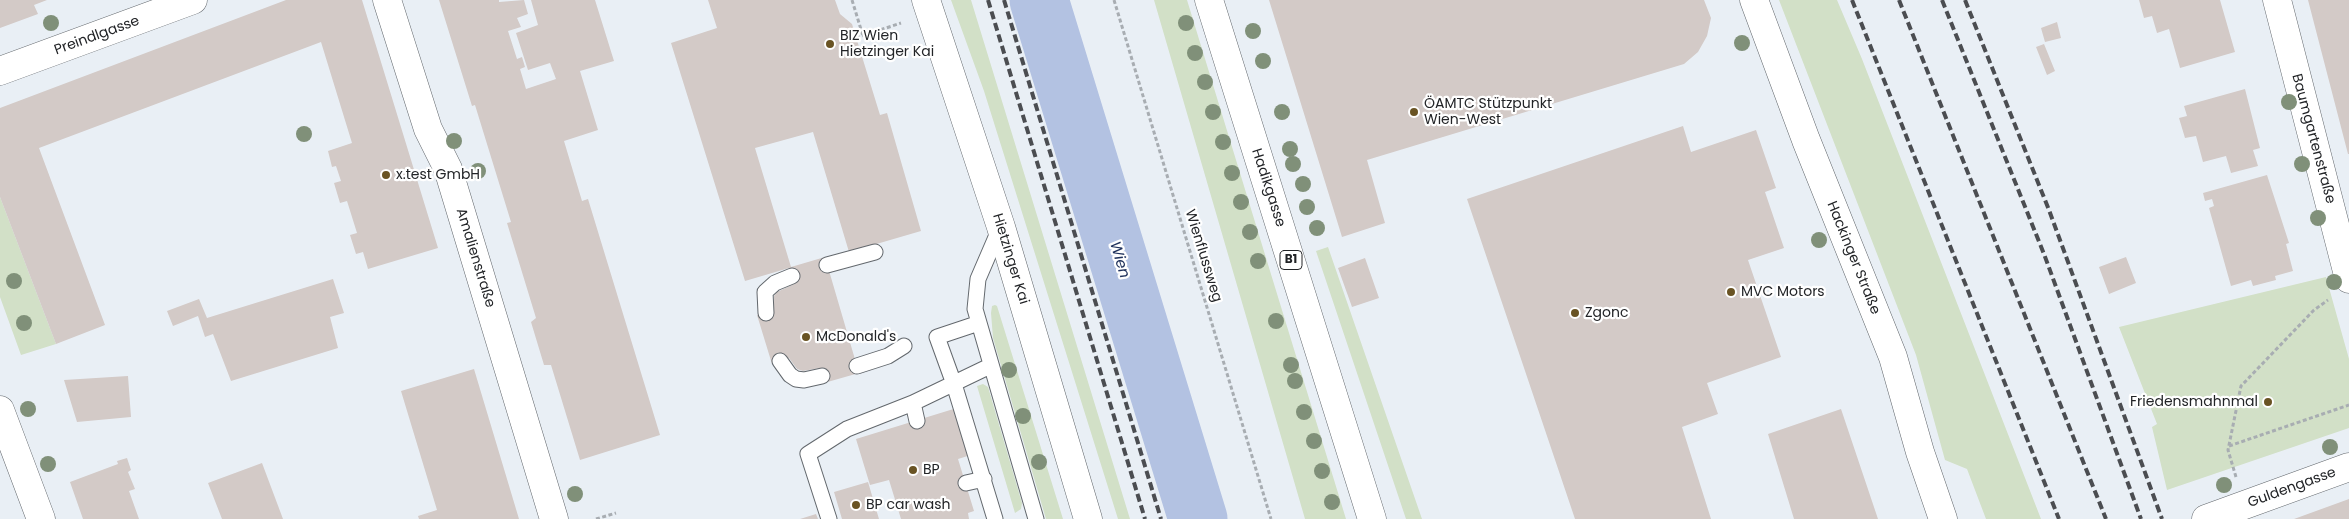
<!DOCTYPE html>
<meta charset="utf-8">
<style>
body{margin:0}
canvas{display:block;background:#e9eff5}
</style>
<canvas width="2349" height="519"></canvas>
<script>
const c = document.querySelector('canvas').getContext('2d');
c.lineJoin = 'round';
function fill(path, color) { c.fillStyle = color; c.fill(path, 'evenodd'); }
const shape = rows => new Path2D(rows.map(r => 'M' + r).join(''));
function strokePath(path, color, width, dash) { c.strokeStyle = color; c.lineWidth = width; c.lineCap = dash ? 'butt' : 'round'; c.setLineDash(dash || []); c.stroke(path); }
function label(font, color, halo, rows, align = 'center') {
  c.font = font + ' Poppins,sans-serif'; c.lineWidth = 4.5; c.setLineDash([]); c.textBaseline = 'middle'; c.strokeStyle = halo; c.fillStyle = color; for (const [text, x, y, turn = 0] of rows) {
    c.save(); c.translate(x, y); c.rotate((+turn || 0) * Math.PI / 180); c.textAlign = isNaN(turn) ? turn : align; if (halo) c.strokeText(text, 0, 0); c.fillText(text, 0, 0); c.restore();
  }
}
const green = shape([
 [951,0,971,0,1130,519,1118,519,984,91],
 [1154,0,1187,0,1346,519,1305,519],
 [1779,0,1837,0,1862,59,2041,519,1986,519,1967,469,1945,460,1916,355],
 [0,197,56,344,21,355,0,297],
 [1328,247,1422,519,1406,519,1316,251],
 [2326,277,2349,359,2349,428,2167,490,2152,427,2157,424,2119,327],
 [995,305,997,306,1063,519,1046,519,993,338,991,313,992,306],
 [983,384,988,387,1022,503,1021,509,1015,513,977,386]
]);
const river = shape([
 [1039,0,1198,519]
]);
const building = shape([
 [0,0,47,0,34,5,38,14,0,28],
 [286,0,362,0,438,248,368,269,363,252,356,254,350,235,357,233,347,201,340,203,334,183,341,181,336,166,332,167,328,151,352,143,321,42,39,148,105,325,56,344,0,197,0,108],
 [439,0,499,0,499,2,524,0,528,14,517,18,521,27,508,31,517,59,522,57,525,67,520,69,526,89,556,79,550,63,528,70,516,33,538,25,531,0,595,0,614,61,580,71,598,130,564,141,582,201,588,199,660,435,580,460,551,365,544,365,531,322,536,318,507,223,511,222,475,105,472,106],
 [708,0,835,0,840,14,852,24,880,115,887,113,921,231,849,252,813,132,755,148,791,267,825,257,859,373,824,383,820,368,803,371,797,369,789,358,772,364,757,315,774,310,774,296,777,292,794,284,789,268,745,281,671,43,717,28],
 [1269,0,1704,0,1711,18,1707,36,1698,52,1684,64,1367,160,1385,223,1342,237],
 [2139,0,2220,0,2235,52,2180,68,2169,29,2157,33,2152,16,2144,18],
 [2308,0,2349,0,2349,154,2348,154],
 [2057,22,2061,38,2045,42,2041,28],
 [2044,44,2055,71,2047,75,2036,47],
 [2245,89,2260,148,2253,150,2258,166,2231,173,2226,156,2203,162,2196,136,2185,138,2179,118,2187,116,2184,106],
 [1683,126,1691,152,1756,130,1776,188,1765,192,1784,248,1748,260,1781,357,1707,383,1718,414,1682,427,1711,519,1575,519,1467,199],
 [2267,175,2289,243,2286,244,2293,271,2275,276,2276,280,2253,286,2251,280,2231,286,2209,208,2214,206,2212,199,2205,201,2203,193],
 [2126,257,2136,283,2109,294,2099,267],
 [1365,258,1379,298,1352,307,1338,268],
 [333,279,344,313,330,317,338,348,231,381,213,334,205,337,198,316,173,326,167,311,199,299,207,318],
 [474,369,519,519,419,519,418,516,437,510,401,391],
 [128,376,131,417,77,422,64,380],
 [960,407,974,454,958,459,974,511,968,513,969,519,901,519,889,480,870,485,856,439],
 [1841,409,1878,519,1794,519,1768,434],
 [127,458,131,470,128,472,135,489,129,491,139,519,83,519,70,482,118,464,117,461],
 [262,463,283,519,222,519,208,483],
 [868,482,879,519,842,519,834,492],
 [2349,499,2349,519,2294,519],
 [816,514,818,519,800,519]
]);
const path = shape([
 [852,0,863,36],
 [1114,0,1271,519],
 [856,38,901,23],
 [2229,446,2349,405],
 [2236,477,2228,450,2241,386,2314,310,2328,300],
 [596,519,616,513]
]);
const lane = shape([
 [1000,228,978,279,975,309,1036,519],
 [827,265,875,252],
 [766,313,765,292,775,283,792,276],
 [979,323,937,337,954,384,995,519],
 [780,361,790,375,796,379,804,380,822,376],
 [857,366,888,356,904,346],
 [917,421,913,403,990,366],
 [966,483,984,479],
 [829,519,808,454,847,429,913,403]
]);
const street = shape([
 [387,0,428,129,448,169,554,519],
 [1754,0,1806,140,1893,357,1920,452,1943,519],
 [2277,0,2349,279],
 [0,71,193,0]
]);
const secondary = shape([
 [0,410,41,519],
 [2206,519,2349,467]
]);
const primary = shape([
 [926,0,1001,227,1088,519],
 [1209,0,1372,519]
]);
const rail = shape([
 [988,0,1145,519],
 [1004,0,1161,519],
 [1852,0,2059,519],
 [1899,0,2106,519],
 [1942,0,2044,254,2141,519],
 [1965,0,2049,210,2162,519]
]);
const trees = [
 [51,23],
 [1186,23],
 [1253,31],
 [1742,43],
 [1195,53],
 [1263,61],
 [1205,82],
 [2289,102],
 [1213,112],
 [1282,112],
 [304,134],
 [454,141],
 [1223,142],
 [1290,149],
 [1293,164],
 [2302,164],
 [478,171],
 [1232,173],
 [1303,184],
 [1241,202],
 [1307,207],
 [2318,218],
 [1317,228],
 [1250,232],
 [1819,240],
 [1258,261],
 [14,281],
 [2334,282],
 [1276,321],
 [24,323],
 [1291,365],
 [1009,370],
 [1295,381],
 [28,409],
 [1304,412],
 [1023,416],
 [1314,441],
 [2330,447],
 [1039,462],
 [48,464],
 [1322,471],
 [2224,485],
 [575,494],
 [1332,502]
];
const markers = [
 [830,44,5,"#695323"],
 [1414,112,5,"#695323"],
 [386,175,5,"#695323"],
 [1731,292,5,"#695323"],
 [1575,313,5,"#695323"],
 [806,337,5,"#695323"],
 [2268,402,5,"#695323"],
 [913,470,5,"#695323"],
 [856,505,5,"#695323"]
];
const shields = [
 [1291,260,22]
];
const shieldNames = [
 ["B1",1291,260]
];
const streetNames = [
 ["Preindlgasse",97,36,-20],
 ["Baumgartenstraße",2313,139,75],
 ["Hadikgasse",1268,188,72],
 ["Wienflussweg",1203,256,73],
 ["Amalienstraße",475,258,73],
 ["Hackinger Straße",1853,258,68],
 ["Hietzinger Kai",1010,259,73],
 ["Guldengasse",2292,488,-20]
];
const poiNames = [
 ["BIZ Wien",840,36],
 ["Hietzinger Kai",840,52],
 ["ÖAMTC Stützpunkt",1424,104],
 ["Wien-West",1424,120],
 ["x.test GmbH",396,175],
 ["MVC Motors",1741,292],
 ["Zgonc",1585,313],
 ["McDonald's",816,337],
 ["Friedensmahnmal",2258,402,"right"],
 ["BP",923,470],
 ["BP car wash",866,505]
];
const waterNames = [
 ["Wien",1119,260,73]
];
fill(green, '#d2e0c7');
strokePath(river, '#b3c2e2', 59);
fill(building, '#d3cac7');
strokePath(lane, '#63686d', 17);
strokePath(street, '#63686d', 29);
strokePath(secondary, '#63686d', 29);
strokePath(primary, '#63686d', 29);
strokePath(path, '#a8adb2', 3, [4, 2.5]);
strokePath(lane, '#fff', 15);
strokePath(street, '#fff', 28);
strokePath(secondary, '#fff', 28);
strokePath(primary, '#fff', 28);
strokePath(rail, '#4b4d51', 4, [8, 4]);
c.fillStyle = '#809079';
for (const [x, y] of trees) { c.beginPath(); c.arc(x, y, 8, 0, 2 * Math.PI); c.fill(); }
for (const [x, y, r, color] of markers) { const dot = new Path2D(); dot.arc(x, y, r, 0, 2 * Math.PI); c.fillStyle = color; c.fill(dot); strokePath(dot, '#fff', 2); }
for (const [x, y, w] of shields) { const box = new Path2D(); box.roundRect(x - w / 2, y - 9.5, w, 19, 4); c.fillStyle = '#fff'; c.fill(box); strokePath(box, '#222427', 1); }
label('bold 12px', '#222427', null, shieldNames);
label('14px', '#222427', '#fff', streetNames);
label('14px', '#222427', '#fff', poiNames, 'left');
label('italic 15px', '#20325c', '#fff', waterNames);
</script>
